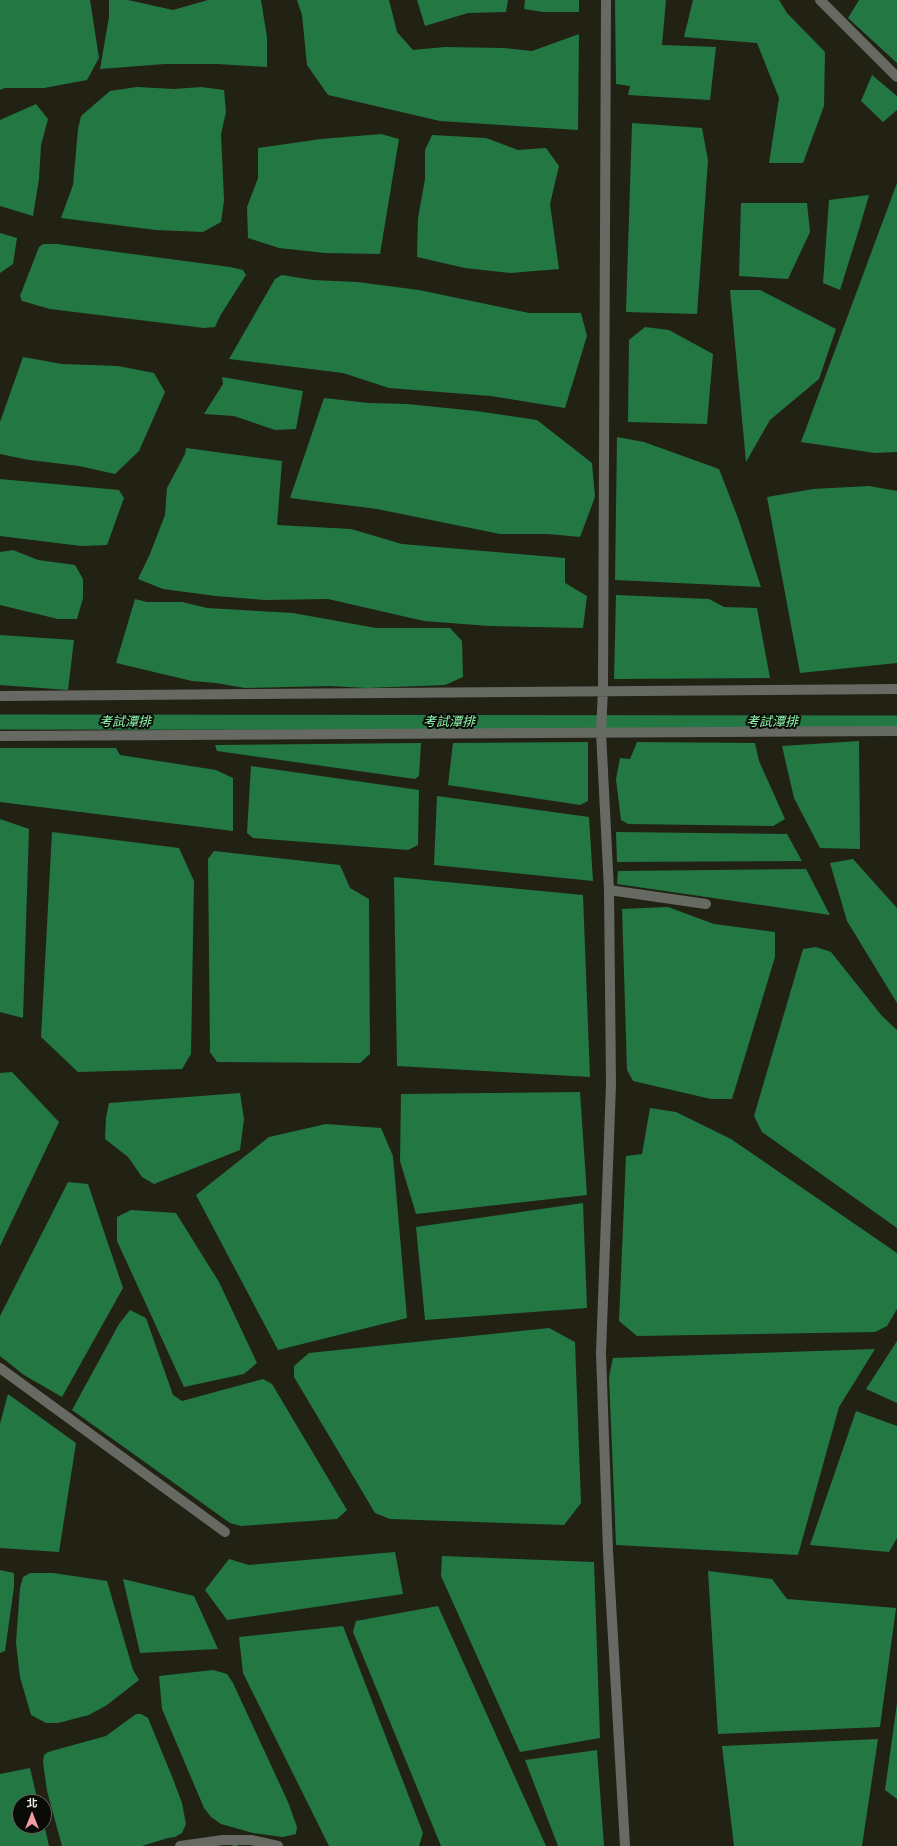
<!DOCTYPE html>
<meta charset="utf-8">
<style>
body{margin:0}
#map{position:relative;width:897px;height:1846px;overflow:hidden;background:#212214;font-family:Quicksand,"Noto Sans TC",sans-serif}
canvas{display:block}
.north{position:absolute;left:12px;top:1794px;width:40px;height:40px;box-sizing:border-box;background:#0a0b06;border:1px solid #64655e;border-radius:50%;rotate:0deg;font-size:11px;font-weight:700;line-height:16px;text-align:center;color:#eaece2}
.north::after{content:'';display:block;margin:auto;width:14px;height:18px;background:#f49aa2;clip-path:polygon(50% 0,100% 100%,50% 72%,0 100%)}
</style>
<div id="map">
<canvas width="897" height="1846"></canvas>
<div class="north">北</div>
</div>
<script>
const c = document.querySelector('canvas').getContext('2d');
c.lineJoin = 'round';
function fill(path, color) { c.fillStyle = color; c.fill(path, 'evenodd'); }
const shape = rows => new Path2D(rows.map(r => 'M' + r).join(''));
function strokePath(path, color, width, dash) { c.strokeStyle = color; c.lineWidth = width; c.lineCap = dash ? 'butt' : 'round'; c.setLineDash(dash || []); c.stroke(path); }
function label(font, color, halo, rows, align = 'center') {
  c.font = font + ' Quicksand,"Noto Sans TC",sans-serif'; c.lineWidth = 4; c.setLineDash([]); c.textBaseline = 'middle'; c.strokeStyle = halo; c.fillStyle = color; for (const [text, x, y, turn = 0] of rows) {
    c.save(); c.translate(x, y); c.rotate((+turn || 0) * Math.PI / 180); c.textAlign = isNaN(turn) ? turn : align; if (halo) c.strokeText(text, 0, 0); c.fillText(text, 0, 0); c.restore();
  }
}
const water = shape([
 [0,0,90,0,99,58,87,80,44,88,5,88,0,90],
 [109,0,128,0,173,10,208,0,261,0,267,37,267,67,217,64,165,64,100,69,109,17],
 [297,0,389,0,397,32,413,50,445,47,504,48,532,51,579,34,578,130,440,121,328,95,307,65,302,15],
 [417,0,508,0,506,12,468,13,425,26],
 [525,0,579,0,579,12,543,12,524,9],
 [615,0,666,0,662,45,716,47,710,100,628,95,630,86,616,84],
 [693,0,779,0,787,13,825,52,824,106,803,163,769,163,779,98,757,43,684,37],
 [859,0,897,0,897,63,848,18],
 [872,75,897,96,897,110,883,122,861,101],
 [137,87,174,89,201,87,224,90,226,112,221,134,224,200,221,222,203,232,156,230,61,218,73,185,78,129,81,116,110,91],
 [36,104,48,119,41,145,39,179,33,216,0,206,0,120],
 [632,123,702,128,708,160,697,314,626,312],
 [381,134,399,139,380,254,325,253,279,248,248,238,247,207,258,178,258,148,321,139],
 [432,135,486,138,518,150,546,148,559,166,550,204,559,269,510,273,465,268,417,257,418,218,425,179,425,150],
 [897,183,897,452,875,453,801,442],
 [869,195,860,226,840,290,823,283,829,200],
 [741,203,807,203,810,232,788,279,739,276],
 [0,233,17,238,13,264,0,273],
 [43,244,57,244,230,267,243,270,246,275,220,316,215,327,204,328,50,309,22,301,20,296,39,247],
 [282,275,313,280,357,282,419,290,529,313,581,313,587,336,565,408,491,396,389,388,343,373,229,359,275,279],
 [730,290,760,290,836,329,819,379,770,420,746,462],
 [645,327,669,330,713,354,707,424,628,422,629,340],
 [23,357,62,364,118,366,154,373,165,392,139,451,115,474,79,466,29,460,0,454,0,422],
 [222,377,303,391,296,429,275,430,234,416,204,414,223,384],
 [324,398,369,403,407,404,476,411,537,420,592,463,595,497,580,537,548,534,500,534,377,509,290,498],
 [617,437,644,442,719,469,738,518,761,587,615,580],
 [186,448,282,461,277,525,351,529,402,544,565,558,565,583,587,596,583,628,489,626,424,621,328,599,265,600,216,596,163,589,138,579,150,554,165,515,167,488,185,454],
 [0,479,119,490,124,498,107,545,81,546,0,536],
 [869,486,897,491,897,663,800,673,767,497,813,489],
 [13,550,38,560,75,565,83,579,83,598,77,619,58,619,0,605,0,552],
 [616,595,709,599,724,607,757,608,770,678,614,679],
 [135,599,147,602,182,602,207,608,293,613,376,628,450,628,462,641,463,677,445,685,367,688,329,686,245,688,216,683,192,681,116,663],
 [0,635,74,640,68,690,0,685],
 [859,741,860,849,820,848,794,798,782,746],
 [588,742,588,801,580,805,448,785,453,743],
 [637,742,755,743,759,761,785,819,773,826,628,824,621,820,616,779,620,758,630,759],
 [421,743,419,776,415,779,217,751,215,745],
 [0,748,116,748,120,755,216,770,233,778,233,831,0,802],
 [251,766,419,790,418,845,408,850,253,838,247,833],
 [437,796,589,817,593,881,434,865],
 [0,819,29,829,23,1018,0,1012],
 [52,832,179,848,194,881,191,1054,182,1069,78,1072,41,1037],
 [616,832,787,834,802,861,617,862],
 [214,851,340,865,350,888,369,899,370,1054,360,1063,217,1062,210,1052,208,859],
 [853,859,897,908,897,1003,847,921,830,863],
 [806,869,830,915,617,884,618,871],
 [394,877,583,895,590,1077,397,1066],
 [668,907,714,924,775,932,775,957,732,1099,711,1099,633,1081,627,1070,622,909],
 [816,947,831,952,882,1016,897,1030,897,1228,762,1132,754,1116,803,949],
 [12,1072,59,1122,0,1246,0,1073],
 [580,1092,587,1195,416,1214,400,1161,401,1094],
 [240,1093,244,1119,240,1150,154,1184,142,1177,128,1157,105,1139,106,1118,109,1103],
 [650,1108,676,1112,731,1139,897,1253,897,1309,887,1326,875,1332,637,1336,619,1321,626,1156,642,1154],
 [326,1124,381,1128,393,1156,407,1318,278,1350,196,1195,269,1137],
 [68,1182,88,1184,123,1288,62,1397,24,1375,0,1356,0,1316],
 [583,1203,587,1308,425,1320,416,1227],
 [131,1210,176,1213,219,1282,257,1363,244,1374,184,1387,117,1241,117,1217],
 [130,1310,146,1318,173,1395,182,1401,263,1379,272,1384,347,1510,337,1519,241,1526,230,1523,72,1410,119,1324],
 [549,1328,575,1342,581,1503,564,1525,390,1519,375,1513,294,1377,294,1366,309,1353],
 [897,1341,897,1403,866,1389],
 [875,1349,839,1407,798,1555,616,1545,609,1377,613,1358],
 [8,1394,76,1443,59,1552,0,1548,0,1424],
 [856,1411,897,1426,897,1538,889,1552,810,1545],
 [395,1552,403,1594,227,1620,205,1590,229,1559,249,1565],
 [442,1556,594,1562,600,1738,520,1752,441,1576],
 [0,1570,14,1573,14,1587,5,1651,0,1653],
 [708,1571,772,1579,787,1599,896,1608,880,1727,718,1734],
 [30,1573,53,1573,107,1581,133,1670,139,1680,107,1705,89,1715,58,1723,46,1723,31,1715,20,1677,16,1643,20,1588,23,1577],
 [123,1579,194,1596,218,1649,140,1653],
 [438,1606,546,1846,441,1846,353,1632,356,1621],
 [343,1626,423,1833,419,1846,329,1846,243,1673,239,1637],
 [213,1670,227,1674,233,1683,288,1802,297,1827,296,1834,283,1837,253,1833,221,1824,211,1817,204,1808,162,1709,159,1676],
 [897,1703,897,1799,885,1790],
 [136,1714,141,1714,148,1718,173,1779,182,1803,186,1824,182,1833,175,1837,168,1838,142,1846,62,1846,47,1791,43,1762,44,1755,48,1752,106,1736],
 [878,1739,862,1846,734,1846,722,1746],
 [597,1750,604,1846,558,1846,525,1760],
 [30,1768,38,1802,20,1802,20,1826,44,1826,44,1824,49,1846,0,1846,0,1774]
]);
const stream = shape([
 [234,1846,236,1846]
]);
const canal = shape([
 [0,722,897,723]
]);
const minor = shape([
 [606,0,603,690,601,732,609,890,611,1084,601,1353,608,1551,625,1846],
 [820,0,897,77],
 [0,696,897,689],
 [0,736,897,731],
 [609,890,706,904],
 [0,1368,225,1532],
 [180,1846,223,1840,251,1840,278,1846]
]);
const waterNames = [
 ["考試潭排",125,722],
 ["考試潭排",449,722],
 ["考試潭排",772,722]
];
fill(water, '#237743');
strokePath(stream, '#237743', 4);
strokePath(canal, '#237743', 15);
strokePath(minor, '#666a63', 10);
label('italic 13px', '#8df8ae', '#0a0b06', waterNames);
</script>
